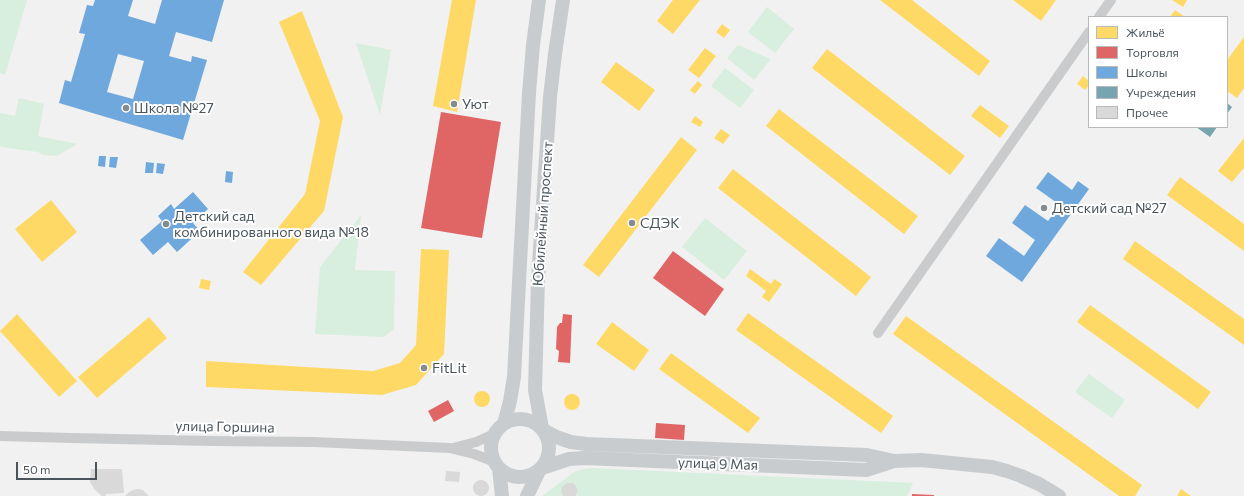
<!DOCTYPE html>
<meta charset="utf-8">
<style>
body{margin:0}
#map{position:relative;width:1244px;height:496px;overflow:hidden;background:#f1f1f1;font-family:Commissioner,sans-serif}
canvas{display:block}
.legend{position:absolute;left:1088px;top:16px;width:140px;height:112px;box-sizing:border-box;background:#fff;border:1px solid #b7bbbd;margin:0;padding:5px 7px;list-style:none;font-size:12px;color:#4a555b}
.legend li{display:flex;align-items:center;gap:8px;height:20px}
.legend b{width:20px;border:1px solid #b7bbbd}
.scale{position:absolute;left:16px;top:462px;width:81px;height:18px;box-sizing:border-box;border:2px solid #4a555b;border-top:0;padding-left:5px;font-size:12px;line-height:14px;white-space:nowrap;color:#4a555b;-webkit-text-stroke:3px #fff;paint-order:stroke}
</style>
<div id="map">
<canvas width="1244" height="496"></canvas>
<ul class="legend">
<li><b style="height:11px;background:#ffd966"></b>Жильё</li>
<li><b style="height:11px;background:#e06666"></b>Торговля</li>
<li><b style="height:11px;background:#6fa8dc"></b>Школы</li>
<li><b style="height:11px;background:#76a5af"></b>Учреждения</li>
<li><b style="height:11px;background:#d9d9da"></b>Прочее</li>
</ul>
<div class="scale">50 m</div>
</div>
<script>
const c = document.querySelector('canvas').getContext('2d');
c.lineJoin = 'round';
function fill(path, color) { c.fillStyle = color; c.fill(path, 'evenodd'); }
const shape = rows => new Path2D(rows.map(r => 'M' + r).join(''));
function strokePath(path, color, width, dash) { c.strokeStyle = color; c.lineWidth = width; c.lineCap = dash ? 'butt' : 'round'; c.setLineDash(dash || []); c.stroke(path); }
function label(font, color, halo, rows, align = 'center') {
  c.font = font + ' Commissioner,sans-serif'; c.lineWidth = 4; c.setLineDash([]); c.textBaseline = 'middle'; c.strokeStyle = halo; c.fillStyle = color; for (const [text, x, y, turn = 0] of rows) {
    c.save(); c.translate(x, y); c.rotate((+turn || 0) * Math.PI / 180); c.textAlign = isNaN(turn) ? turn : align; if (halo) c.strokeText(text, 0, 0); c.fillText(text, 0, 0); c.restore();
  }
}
const green = shape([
 [0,0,27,0,5,75,0,73],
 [767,7,794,29,775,53,748,32],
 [356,43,391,50,380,115],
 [738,45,771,59,754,80,727,58],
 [725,68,754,90,740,108,711,86],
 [19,98,44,104,38,136,77,144,57,156,43,155,38,152,1,147,0,145,0,113,15,116],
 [361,215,355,270,395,271,394,329,384,337,315,334,320,267],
 [705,218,747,251,724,280,682,247],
 [1089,374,1125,400,1112,418,1075,392],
 [592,468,913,483,907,496,542,496,574,472,583,469]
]);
const homes = shape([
 [452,0,476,0,457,112,433,106],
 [673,0,700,0,673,34,657,21],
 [880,0,912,0,990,61,979,76],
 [1013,0,1056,0,1041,21],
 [1172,0,1187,0,1183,7],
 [1175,10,1185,17,1170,17],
 [302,11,343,117,324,211,261,285,243,272,305,194,320,121,279,22],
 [722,24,730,30,724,38,716,32],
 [1244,37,1244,88,1237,98,1227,91,1227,60],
 [705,48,716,56,699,78,688,70],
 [827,49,965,156,950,175,812,68],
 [616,62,655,90,639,111,601,82],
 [1083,76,1089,81,1089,85,1085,90,1077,84],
 [698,81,702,85,695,94,690,90],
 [980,105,1009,126,1000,138,971,116],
 [779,109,918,216,904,234,766,126],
 [695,116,703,122,700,127,691,122],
 [721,129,730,135,723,144,714,138],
 [681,137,697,150,599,277,583,265],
 [1244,138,1244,168,1232,182,1218,171],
 [733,169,871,277,856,296,718,188],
 [1180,177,1244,224,1244,251,1167,195],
 [51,200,77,232,42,262,15,229],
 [1135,241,1244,319,1244,345,1123,259],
 [421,249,449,250,444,354,416,385,382,395,206,387,206,361,373,371,400,363,416,345],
 [750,269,771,284,774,279,782,284,769,302,762,297,766,291,746,276],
 [201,279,211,281,209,290,199,288],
 [1090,305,1211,392,1198,409,1077,322],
 [748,313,893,416,881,433,736,330],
 [17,314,77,381,59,397,0,331],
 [906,316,1142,485,1135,496,1119,496,893,334],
 [149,317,167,338,97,398,78,377],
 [612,322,649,350,634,371,596,344],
 [671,353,760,418,748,433,659,369],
 '474 399a8 8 0 1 1 16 0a8 8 0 1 1-16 0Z',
 '564 402a8 8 0 1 1 16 0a8 8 0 1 1-16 0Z',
 [1181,489,1191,496,1177,496]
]);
const shops = shape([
 [441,112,501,122,482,238,421,228],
 [673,251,724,289,705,316,653,278],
 [563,314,572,315,570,363,558,362,559,351,556,349,557,327,560,323,562,323],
 [448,400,454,411,434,422,428,411],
 [656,423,685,425,684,440,655,438],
 [912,494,934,495,934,496,912,496]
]);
const schools = shape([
 [95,0,133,0,128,16,155,24,162,0,224,0,212,42,176,32,169,56,191,62,192,56,207,60,183,140,59,103,65,80,71,82,85,34,79,33,87,5,93,6],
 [118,54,144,61,133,99,107,92],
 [99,156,106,156,105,167,98,166],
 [110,157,118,157,116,168,109,167],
 [146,162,154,163,153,173,145,173],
 [157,163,165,164,163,174,156,173],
 [226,171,233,172,232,183,225,182],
 [1048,172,1072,190,1078,181,1089,189,1022,282,986,256,999,238,1024,256,1035,240,1012,223,1025,205,1048,221,1060,205,1036,188],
 [193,192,208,209,193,223,200,231,177,252,168,242,153,255,140,240,162,221,158,216,171,204,174,209]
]);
const public = shape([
 [1227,103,1232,107,1227,114],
 [1196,127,1217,127,1210,137]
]);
const building = shape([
 [91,469,122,469,124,493,106,494,105,496,102,496,95,490,90,482],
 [446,471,460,472,459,482,445,481],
 '473 488a8 8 0 1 1 16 0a8 8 0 1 1-16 0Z',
 [567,483,573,483,575,485,578,491,575,496,563,496,561,491,562,487],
 [138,489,143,490,149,496,125,496,129,492,133,490]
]);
const street = shape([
 [1099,17,1111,0],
 [878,333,1089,32],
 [0,436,71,438,212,441,314,442,450,448,474,454,495,462],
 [453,448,476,442,494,434]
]);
const secondary = shape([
 '491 448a29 29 0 1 1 58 0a29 29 0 1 1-58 0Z',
 [504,424,510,401,514,377,529,93,533,45,539,0],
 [542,428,535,390,538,279,550,97,555,54,563,0],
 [543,430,556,437,571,442,586,444,867,455,894,461,921,460,992,467,1007,471,1021,476,1039,484,1059,496],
 [499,468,502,496],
 [542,468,569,459,584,458,866,470,891,462],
 [527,496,539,471]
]);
const markers = [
 [454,104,4,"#848c90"],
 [126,108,4,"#848c90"],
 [1044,208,4,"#848c90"],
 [632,223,4,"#848c90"],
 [166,224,4,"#848c90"],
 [424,368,4,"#848c90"]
];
const poiNames = [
 ["Уют",462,104],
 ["Школа №27",134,108],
 ["Детский сад №27",1052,208],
 ["Детский сад",174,216],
 ["комбинированного вида №18",174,232],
 ["СДЭК",640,223],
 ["FitLit",432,368]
];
const streetNames = [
 ["Юбилейный проспект",543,214,-86],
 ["улица Горшина",225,427,1],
 ["улица 9 Мая",718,464,2]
];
fill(green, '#d8eede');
fill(homes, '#ffd966');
fill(shops, '#e06666');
fill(schools, '#6fa8dc');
fill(public, '#76a5af');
fill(building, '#d9d9da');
strokePath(street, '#c9cbcc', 10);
strokePath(secondary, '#c9ccce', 14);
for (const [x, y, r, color] of markers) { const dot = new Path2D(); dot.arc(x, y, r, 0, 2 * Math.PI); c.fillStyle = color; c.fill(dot); strokePath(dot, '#fff', 1.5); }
label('14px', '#4a555b', '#fff', poiNames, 'left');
label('14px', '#4a555b', '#fff', streetNames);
</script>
